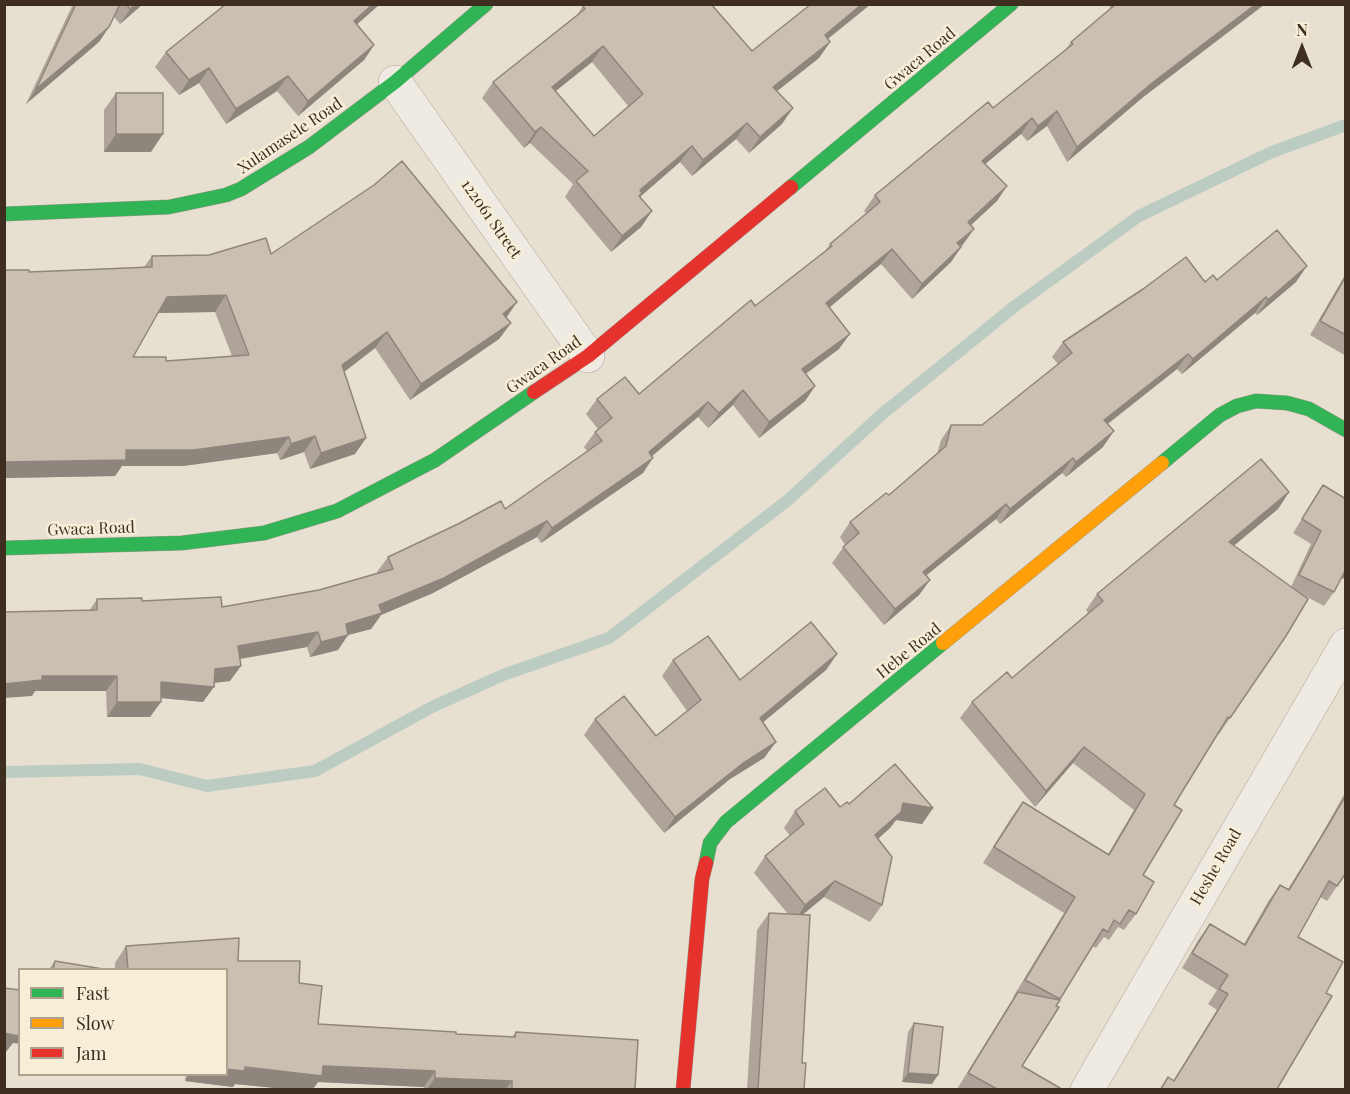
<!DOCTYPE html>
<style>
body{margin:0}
#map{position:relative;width:1350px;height:1094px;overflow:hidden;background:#e7e0d1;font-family:"Playfair Display",serif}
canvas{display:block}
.frame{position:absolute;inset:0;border:6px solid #3d2e20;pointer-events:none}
.legend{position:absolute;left:18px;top:968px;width:210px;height:108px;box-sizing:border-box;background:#f7eed8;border:2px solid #ada18e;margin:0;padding:8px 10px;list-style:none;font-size:18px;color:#3d2e20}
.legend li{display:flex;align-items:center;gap:12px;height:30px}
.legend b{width:30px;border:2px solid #ada18e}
.north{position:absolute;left:1272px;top:18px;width:60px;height:60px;-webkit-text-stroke:4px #f7eed8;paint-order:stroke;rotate:0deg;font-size:16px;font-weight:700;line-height:24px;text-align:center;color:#3d2e20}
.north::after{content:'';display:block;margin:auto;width:21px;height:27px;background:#3d2e20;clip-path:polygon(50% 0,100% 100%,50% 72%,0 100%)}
</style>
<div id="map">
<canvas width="1350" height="1094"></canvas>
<div class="frame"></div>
<ul class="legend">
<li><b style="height:8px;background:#30b455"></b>Fast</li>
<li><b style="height:8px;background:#ff9f0a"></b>Slow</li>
<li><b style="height:8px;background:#e5322d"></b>Jam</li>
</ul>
<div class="north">N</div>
</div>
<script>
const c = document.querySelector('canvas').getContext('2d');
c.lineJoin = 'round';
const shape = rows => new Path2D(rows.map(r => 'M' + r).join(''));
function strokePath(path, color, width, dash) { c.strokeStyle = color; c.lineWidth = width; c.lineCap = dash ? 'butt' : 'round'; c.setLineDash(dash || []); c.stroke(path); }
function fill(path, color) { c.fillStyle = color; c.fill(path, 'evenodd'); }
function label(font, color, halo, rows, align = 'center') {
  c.font = font + ' "Playfair Display",serif'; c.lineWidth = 5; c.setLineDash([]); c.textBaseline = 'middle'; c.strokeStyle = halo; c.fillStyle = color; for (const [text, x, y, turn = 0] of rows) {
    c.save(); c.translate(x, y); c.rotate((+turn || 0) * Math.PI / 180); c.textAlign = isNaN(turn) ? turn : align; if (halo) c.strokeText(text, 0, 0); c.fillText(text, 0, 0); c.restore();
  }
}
const stream = shape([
 [4,772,140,769,207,786,315,771,432,707,503,675,609,638,788,500,881,415,1015,306,1139,216,1272,152,1346,125]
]);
const street = shape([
 [395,82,588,356],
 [1087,1090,1346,645]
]);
const fast = shape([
 [791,187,1011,4],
 [4,214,169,207,226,195,241,189,309,147,395,82,486,4],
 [1162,463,1220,415,1237,406,1256,401,1287,403,1309,409,1346,430],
 [4,548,182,543,264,533,337,511,435,460,534,392],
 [706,863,710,843,726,822,943,643]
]);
const slow = shape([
 [943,643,1162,463]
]);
const jam = shape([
 [534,392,588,356,791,187],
 [683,1090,702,879,706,863]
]);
const wall = shape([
 [73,4,143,4,120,24,114,17,109,27,99,42,26,104],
 [380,4,357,24,374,45,364,60,298,116,277,91,226,124,199,83,179,95,155,67,166,52],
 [1108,4,1265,4,1142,98,1067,162,1047,126,1027,141,1021,134,985,164,997,201,971,225,974,229,951,262,912,299,881,264,829,307,839,349,806,374,815,386,805,401,759,438,733,405,708,428,698,417,652,456,643,473,541,543,537,537,433,593,381,615,371,629,348,635,338,650,310,657,307,647,240,659,230,681,214,683,203,702,161,698,150,717,107,717,106,691,35,691,32,696,97,599,142,601,222,607,319,590,377,573,377,572,388,557,505,509,587,451,584,447,595,432,598,429,586,414,597,399,639,394,755,306,825,251,830,244,867,214,864,211,875,195,993,108,1066,49,1071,42,1111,9],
 [583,6,752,51,828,39,830,42,819,58,777,91,782,124,749,153,736,139,692,176,680,162,641,196,640,197,652,211,641,227,611,252,565,197,573,184,530,143,524,148,482,98,493,82,577,15],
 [592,62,628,106,594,136,555,91],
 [116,93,151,152,104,152,104,110],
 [271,254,517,302,506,318,511,323,499,339,410,400,375,348,344,372,366,438,355,454,310,469,304,452,280,460,277,453,183,466,122,466,115,476,4,478,4,270,29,272,144,267,152,256],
 [215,312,232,356,166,361,133,357,158,313],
 [1346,273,1346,356,1310,335],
 [1217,280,1296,282,1257,315,1255,313,1182,374,1177,369,1108,424,1103,447,1066,477,1062,473,1000,524,996,519,926,575,930,580,919,595,884,625,832,563,845,545,840,537,850,522,889,495,937,454,941,440,951,425,982,425,1058,364,1052,357,1063,342,1205,282],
 [1323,485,1341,578,1334,592,1324,606,1303,595,1230,718,1219,734,1218,734,1174,805,1143,875,1136,914,1124,930,1118,927,1109,940,1104,937,1096,948,1092,946,1056,1006,1022,1066,1059,1089,957,1089,1014,997,1013,997,1064,913,983,863,1011,818,1023,802,1108,854,1134,810,1073,763,1035,807,960,718,972,702,1012,678,1088,613,1086,610,1097,594,1289,492,1278,509,1233,545,1291,587,1311,544,1293,533],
 [837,654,826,670,763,722,776,742,764,758,730,779,664,833,584,735,595,719,656,736,687,711,662,676,673,660,740,680],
 [1346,791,1346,873,1327,901,1320,897,1298,937,1326,993,1277,1089,1160,1089,1168,1077,1174,1080,1217,1010,1208,1004,1217,990,1182,968,1199,939,1210,924,1244,944,1269,900,1280,885,1288,889,1319,839],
 [849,804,933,808,922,824,896,820,890,828,878,839,882,905,870,922,824,897,802,915,802,1063,804,1089,747,1089,757,930,769,913,788,914,754,873,765,856,790,836,784,828,795,811,840,807],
 [126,946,238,961,299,983,318,1024,456,1034,512,1037,516,1032,635,1089,424,1089,424,1087,318,1082,313,1089,285,1089,235,1084,233,1087,185,1081,186,1074,226,1074,226,969,115,969,115,963],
 [55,961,103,969,49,969],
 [914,1023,932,1084,902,1082,908,1032]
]);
const shadedWall = shape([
 [136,4,143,4,120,24,130,9],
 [373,4,380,4,344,36,354,21],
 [862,4,871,4,813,51,825,35],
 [1256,4,1265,4,1142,98,1067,162,1077,147,1152,83],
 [109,27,99,42,26,104,36,89],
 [830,42,819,58,762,103,773,87],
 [374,45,364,60,298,116,308,101],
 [603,46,592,62,541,103,552,87],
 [209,68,199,83,179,95,189,80],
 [288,76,277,91,226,124,236,109],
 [793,108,782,124,749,153,760,137],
 [1057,111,1047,126,1027,141,1038,126],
 [1032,118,1021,134,971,176,982,161],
 [747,123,736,139,692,176,703,160],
 [541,127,530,143,524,148,535,132],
 [116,134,163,134,151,152,104,152],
 [692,146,680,162,641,196,631,209,640,190],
 [1007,186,997,201,958,237,968,222],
 [652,211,641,227,611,252,622,236],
 [974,229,963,244,947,258,957,243],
 [961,247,951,262,912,299,922,284],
 [892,249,881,264,816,319,826,303],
 [1307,266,1296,282,1257,315,1268,300],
 [226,295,215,312,156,313,167,297],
 [1266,297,1255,313,1182,374,1193,359],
 [517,302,506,318,503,314],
 [511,323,499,339,410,400,421,384],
 [387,332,375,348,331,382,342,365],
 [850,334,839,349,791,384,802,369],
 [1188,354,1177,369,1093,435,1104,420],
 [815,386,805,401,759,438,769,422],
 [743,390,733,405,708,428,719,413],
 [708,402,698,417,638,468,649,452],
 [1114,431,1103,447,1066,477,1076,462],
 [315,436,304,452,280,460,291,444],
 [289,437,277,453,183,466,122,466,115,476,4,478,4,462,126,450],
 [366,438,355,454,310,469,321,453],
 [653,458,643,473,541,543,552,528],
 [1073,458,1062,473,1000,524,1010,509],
 [1289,492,1278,509,1218,559,1229,542],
 [1006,504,996,519,912,587,923,572],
 [547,521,537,537,433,593,381,615,371,629,348,635,338,650,310,657,321,642,346,624,379,605],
 [1346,568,1346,578,1338,579],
 [930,580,919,595,884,625,895,609],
 [318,632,307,647,228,661,238,646],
 [837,654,826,670,749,734,760,718],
 [241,666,230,681,204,684,215,669],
 [42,676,117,676,106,691,35,691,32,696,4,698,4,684],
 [161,682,214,687,203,702,150,697],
 [117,702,161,702,150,717,107,717],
 [776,742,764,758,730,779,664,833,675,817,742,764],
 [1084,747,1073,763,1035,807,1046,791],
 [903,803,933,808,922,824,896,820,890,828,863,852,875,835],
 [835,881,824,897,794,922,805,905],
 [20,1026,20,1044,13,1043,6,1052,4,1052,4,1033],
 [323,1066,435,1071,424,1087,318,1082,313,1089,285,1089,235,1084,233,1087,185,1081,189,1074,226,1074,226,1069],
 [908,1073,938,1075,932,1084,902,1082],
 [435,1078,512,1081,506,1089,427,1089]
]);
const building = shape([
 [76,4,120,4,109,27,36,89,76,4],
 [126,4,136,4,130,9,126,4],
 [226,4,373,4,354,21,374,45,308,101,288,76,236,109,209,68,189,80,166,52,226,4],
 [585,4,711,4,752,51,811,4,862,4,825,35,830,42,773,87,793,108,760,137,747,123,703,160,692,146,640,190,642,193,639,196,652,211,622,236,576,181,588,171,541,127,535,132,493,82,585,9,583,6,585,4],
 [603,46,643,94,594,136,552,87,603,46],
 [1116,4,1256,4,1152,83,1077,147,1057,111,1038,126,1032,118,982,161,1007,186,968,222,974,229,957,243,961,247,922,284,892,249,826,303,850,334,802,369,815,386,769,422,743,390,719,413,708,402,649,452,653,458,552,528,547,521,444,578,379,605,382,613,346,624,348,635,321,642,318,632,238,646,241,666,215,669,214,687,161,682,161,702,117,702,117,676,42,676,42,680,4,684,4,612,97,610,97,599,142,598,142,601,221,597,222,607,319,590,393,569,388,557,458,524,501,501,505,509,602,441,595,432,612,418,597,399,625,377,639,394,751,300,755,306,832,246,830,244,880,202,875,195,988,102,993,108,1073,44,1071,42,1116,4],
 [116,93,163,93,163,134,116,134,116,93],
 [402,161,517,302,503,314,511,323,421,384,387,332,342,365,366,438,321,453,315,436,291,444,289,437,194,450,126,450,126,460,4,462,4,270,29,270,29,272,152,267,152,256,209,255,266,238,271,254,374,185,402,161],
 [226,295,249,355,166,361,166,357,133,357,167,297,226,295],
 [1277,230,1307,266,1268,300,1266,297,1193,359,1188,354,1104,420,1114,431,1076,462,1073,458,1010,509,1006,504,923,572,930,580,895,609,843,547,859,533,850,522,886,493,889,495,946,446,951,425,982,425,1072,353,1063,342,1143,289,1186,257,1205,282,1213,275,1217,280,1277,230],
 [1346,276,1346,335,1320,321,1346,276],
 [1261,459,1289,492,1229,542,1308,599,1286,636,1230,718,1228,717,1174,805,1182,810,1143,875,1154,882,1136,914,1129,910,1120,924,1114,920,1108,932,1103,929,1060,999,1025,980,1075,897,994,847,1023,802,1109,855,1145,794,1084,747,1046,791,972,702,1007,672,1012,678,1103,601,1097,594,1261,459],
 [1323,485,1346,499,1346,569,1334,592,1299,575,1321,531,1302,519,1323,485],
 [811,622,837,654,760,718,776,742,742,764,675,817,595,719,624,696,656,736,701,700,673,660,708,636,740,680,811,622],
 [895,764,933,808,903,803,901,812,875,835,892,857,882,905,835,881,805,905,765,856,804,824,795,811,825,788,840,807,847,802,849,804,895,764],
 [1346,795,1346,873,1337,886,1329,881,1298,937,1343,962,1326,993,1332,996,1277,1089,1161,1089,1168,1077,1174,1081,1228,994,1219,989,1228,975,1192,953,1210,924,1245,945,1280,885,1289,890,1329,824,1346,795],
 [769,913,810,915,802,1063,806,1063,804,1089,758,1089,769,913],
 [239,938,238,961,300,961,299,983,322,986,318,1024,456,1032,456,1034,515,1037,516,1032,638,1040,635,1089,512,1089,512,1081,435,1078,435,1071,323,1066,322,1076,245,1067,244,1071,226,1069,226,969,128,969,126,946,239,938],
 [55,961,103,969,53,969,55,961],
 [4,988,20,990,20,1026,18,1036,4,1033,4,988],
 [1018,992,1060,1000,1056,1006,1059,1007,1022,1066,1060,1088,1059,1089,997,1089,968,1073,1018,992],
 [914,1023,943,1027,938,1075,908,1073,914,1023]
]);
const streetNames = [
 ["Gwaca Road",920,59,-40],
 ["Xulamasele Road",290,136,-34],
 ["122061 Street",491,219,55],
 ["Gwaca Road",544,365,-35],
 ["Gwaca Road",91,529,-2],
 ["Hebe Road",909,651,-39],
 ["Heshe Road",1216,867,-60]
];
strokePath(stream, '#bcccc2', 12);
strokePath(street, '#ada599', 34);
strokePath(fast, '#9c958a', 15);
strokePath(slow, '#9c958a', 15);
strokePath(jam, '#9c958a', 15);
strokePath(street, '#efebe3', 33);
strokePath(fast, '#30b455', 14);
strokePath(slow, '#ff9f0a', 14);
strokePath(jam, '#e5322d', 14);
fill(wall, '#afa499');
fill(shadedWall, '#8e867d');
fill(building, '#cbbfb2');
strokePath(building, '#8e867d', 1.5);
label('16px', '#3d2e20', '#f7eed8', streetNames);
</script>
